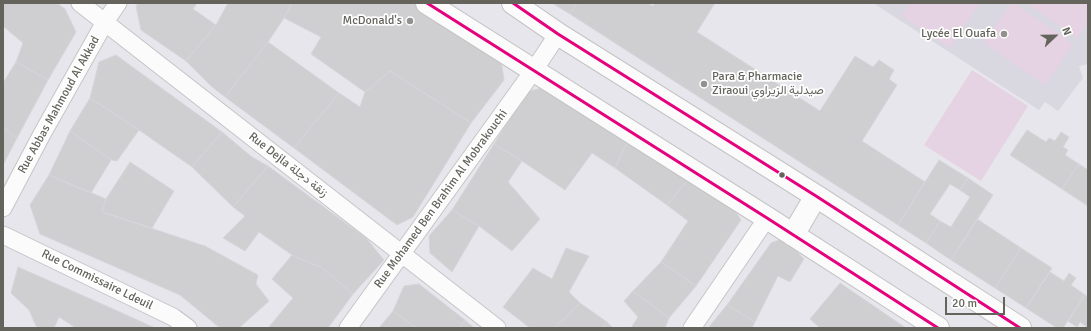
<!DOCTYPE html>
<meta charset="utf-8">
<style>
body{margin:0}
#map{position:relative;width:1091px;height:331px;overflow:hidden;background:#e7e6ec;font-family:Signika,sans-serif}
canvas{display:block}
.frame{position:absolute;inset:0;border:4px solid #64635c;pointer-events:none}
.north{position:absolute;left:1035px;top:16px;width:40px;height:40px;-webkit-text-stroke:3px #fff;paint-order:stroke;rotate:68deg;font-size:11px;font-weight:700;line-height:16px;text-align:center;color:#64635c}
.north::after{content:'';display:block;margin:auto;width:14px;height:18px;background:#64635c;clip-path:polygon(50% 0,100% 100%,50% 72%,0 100%)}
.scale{position:absolute;left:945px;top:297px;width:60px;height:18px;box-sizing:border-box;border:2px solid #64635c;border-top:0;padding-left:5px;font-size:12px;line-height:14px;white-space:nowrap;color:#64635c;-webkit-text-stroke:3px #fff;paint-order:stroke}
</style>
<div id="map">
<canvas width="1091" height="331"></canvas>
<div class="frame"></div>
<div class="north">N</div>
<div class="scale">20 m</div>
</div>
<script>
const c = document.querySelector('canvas').getContext('2d');
c.lineJoin = 'round';
function fill(path, color) { c.fillStyle = color; c.fill(path, 'evenodd'); }
const shape = rows => new Path2D(rows.map(r => 'M' + r).join(''));
function strokePath(path, color, width, dash) { c.strokeStyle = color; c.lineWidth = width; c.lineCap = dash ? 'butt' : 'round'; c.setLineDash(dash || []); c.stroke(path); }
function label(font, color, halo, rows, align = 'center') {
  c.font = font + ' Signika,Vazirmatn,sans-serif'; c.lineWidth = 3.5; c.setLineDash([]); c.textBaseline = 'middle'; c.strokeStyle = halo; c.fillStyle = color; for (const [text, x, y, turn = 0] of rows) {
    c.save(); c.translate(x, y); c.rotate((+turn || 0) * Math.PI / 180); c.textAlign = isNaN(turn) ? turn : align; if (halo) c.strokeText(text, 0, 0); c.fillText(text, 0, 0); c.restore();
  }
}
const education = shape([
 [873,3,1088,3,1088,64,1079,66,1083,78,1058,111,1045,102,1039,110]
]);
const green = shape([
 [910,3,980,3,950,48,902,16],
 [1011,3,1014,3,1073,44,1045,85,984,43],
 [1026,3,1088,3,1088,22,1077,38],
 [972,70,1028,106,981,181,924,145]
]);
const building = shape([
 [3,3,57,3,65,9,76,32,48,80,16,62,23,43,3,26,3,3],
 [138,3,197,3,193,9,216,25,186,61,141,30,136,6,138,3],
 [228,3,292,3,284,18,268,42,225,97,211,86,186,61,216,25,228,3],
 [292,3,415,3,501,60,504,80,471,123,390,71,365,92,311,54,321,37,284,18,292,3],
 [552,3,577,3,570,14,552,3],
 [577,3,648,3,653,6,655,3,715,3,697,32,820,111,855,56,873,67,879,60,894,70,889,79,897,85,862,141,925,182,898,225,570,14,577,3],
 [268,42,339,93,294,148,225,97,268,42],
 [116,55,222,132,192,167,139,130,90,98,99,62,116,55],
 [16,62,48,80,17,138,3,127,3,83,16,62],
 [390,71,471,123,413,217,397,225,294,148,339,93,360,107,365,92,390,71],
 [545,87,629,138,615,168,592,153,565,190,522,161,494,144,526,92,545,87],
 [90,98,139,130,117,161,111,160,70,131,90,98],
 [3,127,17,138,3,165,3,127],
 [1027,130,1046,142,1049,138,1055,141,1061,132,1069,137,1063,147,1068,150,1065,155,1079,164,1062,189,1010,155,1027,130],
 [70,131,111,160,91,193,49,175,70,131],
 [222,132,252,157,268,166,233,207,192,167,222,132],
 [629,138,693,174,667,205,615,168,629,138],
 [494,144,522,161,508,182,540,219,512,251,479,226,452,210,494,144],
 [939,160,968,178,960,190,950,184,930,214,940,221,926,243,898,225,939,160],
 [130,162,174,191,152,228,102,212,106,199,130,162],
 [1079,164,1088,170,1088,206,1062,189,1079,164],
 [268,166,366,238,384,260,353,294,322,268,292,255,259,232,245,251,223,238,245,216,233,207,268,166],
 [693,174,731,205,741,220,696,286,661,262,688,221,667,205,693,174],
 [49,175,106,199,102,212,205,246,258,275,256,284,269,301,239,328,220,328,180,295,40,234,30,205,49,175],
 [968,178,993,195,951,260,926,243,940,221,951,227,970,197,960,190,968,178],
 [452,210,479,226,452,272,430,253,429,236,452,210],
 [977,219,1021,248,995,288,951,260,977,219],
 [784,238,804,259,790,282,778,276,755,322,727,305,771,243,784,238],
 [566,248,589,256,569,292,580,303,554,328,530,328,503,307,533,268,552,279,566,248],
 [1021,248,1052,268,1026,308,995,288,1021,248],
 [292,255,322,268,353,294,328,328,268,328,293,298,272,279,292,255],
 [661,262,696,286,669,318,633,291,661,262],
 [18,267,111,308,155,328,76,328,59,317,54,328,40,328,36,326,29,310,11,293,18,267],
 [1050,272,1064,281,1069,273,1076,278,1071,285,1085,295,1063,328,1057,328,1026,308,1050,272],
 [840,283,906,328,820,328,810,319,840,283],
 [419,284,465,320,460,328,416,328,393,311,404,286,419,284],
 [633,291,669,318,665,328,631,328,638,317,624,301,633,291],
 [1085,295,1088,297,1088,328,1080,322,1077,327,1068,321,1085,295],
 [580,303,607,322,603,328,554,328,580,303],
 [727,305,755,322,752,328,708,328,727,305],
 [393,311,416,328,379,328,393,311],
 [465,320,474,328,460,328,465,320],
 [607,322,613,328,603,328,607,322]
]);
const street = shape([
 [80,3,497,328],
 [3,208,42,134,105,22,118,3],
 [3,235,173,317,188,328],
 [348,328,534,70,558,34],
 [692,328,767,218]
]);
const secondary = shape([
 [427,3,767,218,938,328],
 [513,3,558,34,816,196,1020,328],
 [793,235,816,196]
]);
const bus1 = shape([
 [427,3,767,218,938,328],
 [513,3,558,34,816,196,1020,328]
]);
const markers = [
 [410,21,4,"#92918e"],
 [1004,34,4,"#92918e"],
 [704,84,4,"#92918e"],
 [782,175,3.5,"#64635c"]
];
const poiNames = [
 ["McDonald's",402,21],
 ["Lycée El Ouafa",996,34],
 ["Para & Pharmacie",712,77,"left"],
 ["Ziraoui صيدلية الزيراوي",712,91,"left"]
];
const streetNames = [
 ["Rue Abbas Mahmoud Al Akkad",59,105,-61],
 ["Rue Dejla زنقة دجلة",288,165,38],
 ["Rue Mohamed Ben Brahim Al Mobrakouchi",441,199,-54],
 ["Rue Commissaire Ldeuil",97,280,26]
];
fill(education, '#d9d8e0');
fill(green, '#e5d2e2');
fill(building, '#cfcfd2');
strokePath(building, '#d5d5db', 1);
strokePath(street, '#c5c5c6', 19);
strokePath(secondary, '#c4c4c5', 24);
strokePath(street, '#fbfbfc', 17);
strokePath(secondary, '#fbfbfc', 22);
strokePath(bus1, '#e5007d', 3);
for (const [x, y, r, color] of markers) { const dot = new Path2D(); dot.arc(x, y, r, 0, 2 * Math.PI); c.fillStyle = color; c.fill(dot); strokePath(dot, '#fff', 1.5); }
label('12px', '#64635c', '#fff', poiNames, 'right');
label('12px', '#64635c', '#fff', streetNames);
</script>
